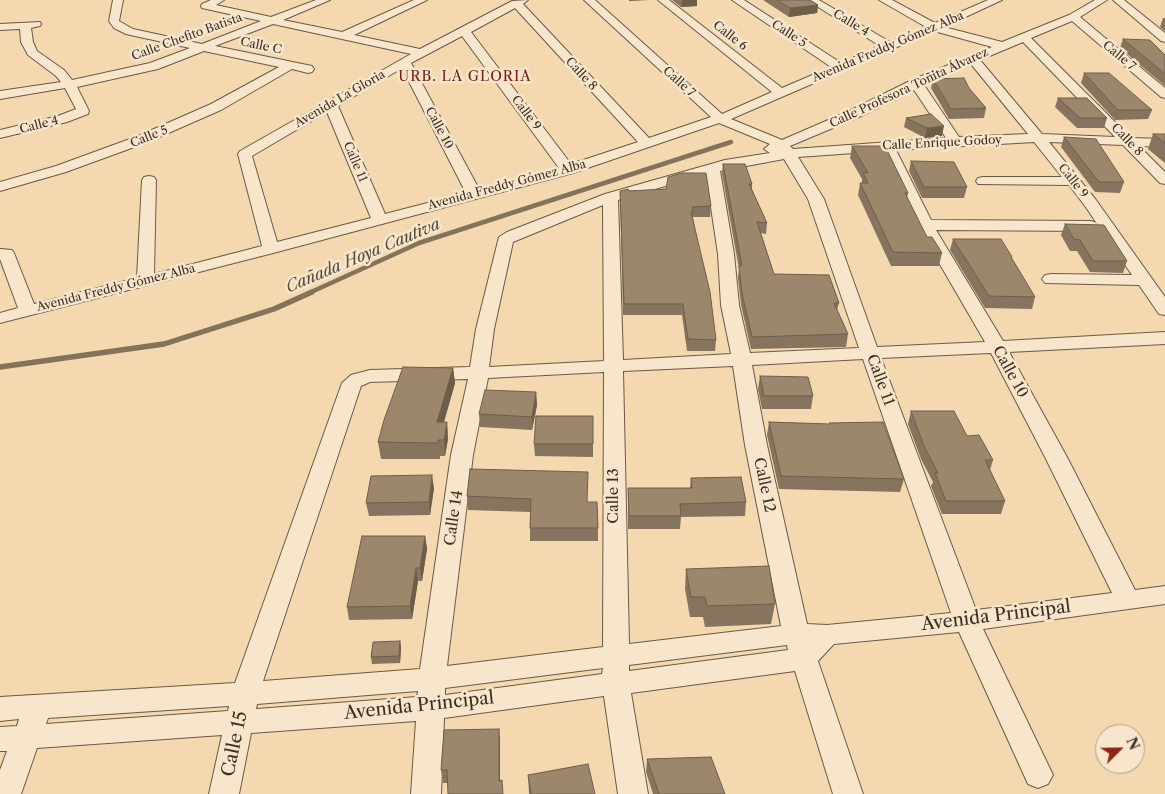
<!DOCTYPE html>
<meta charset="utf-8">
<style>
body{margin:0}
#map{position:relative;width:1165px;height:794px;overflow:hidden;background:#f3d8b0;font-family:"Libre Caslon Text",serif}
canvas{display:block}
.north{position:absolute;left:1095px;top:724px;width:50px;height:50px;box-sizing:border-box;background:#f7e6cc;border:1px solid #ad9d89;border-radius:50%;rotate:67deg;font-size:14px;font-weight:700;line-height:20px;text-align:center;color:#3e2f24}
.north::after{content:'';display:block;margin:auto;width:18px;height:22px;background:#8f2418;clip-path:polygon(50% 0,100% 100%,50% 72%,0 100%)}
</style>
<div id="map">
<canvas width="1165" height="794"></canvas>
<div class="north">N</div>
</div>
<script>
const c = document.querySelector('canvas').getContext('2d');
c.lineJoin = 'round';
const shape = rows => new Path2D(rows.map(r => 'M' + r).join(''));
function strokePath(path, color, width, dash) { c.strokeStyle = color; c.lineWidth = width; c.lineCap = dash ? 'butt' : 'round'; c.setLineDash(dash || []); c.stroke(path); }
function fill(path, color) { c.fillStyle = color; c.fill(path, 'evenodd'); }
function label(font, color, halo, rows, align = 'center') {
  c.font = font + ' "Libre Caslon Text",serif'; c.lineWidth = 5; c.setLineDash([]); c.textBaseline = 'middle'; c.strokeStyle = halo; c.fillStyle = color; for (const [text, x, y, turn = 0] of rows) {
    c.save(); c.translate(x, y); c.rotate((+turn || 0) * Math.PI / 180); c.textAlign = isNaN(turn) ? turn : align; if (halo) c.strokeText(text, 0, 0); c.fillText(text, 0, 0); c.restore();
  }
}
const streamFar1 = shape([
 [309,293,419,243,731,142]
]);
const stream = shape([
 [0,367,164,344,274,309,312,292]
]);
const minor = shape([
 [113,0,123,0,119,21,133,29,202,44,261,21,202,8,201,6,202,4,211,0,224,0,216,5,271,17,316,0,330,0,283,20,342,32,414,0,427,0,354,35,420,49,512,1,528,0,523,4,649,138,711,117,584,0,595,0,722,114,772,92,658,0,669,0,782,88,831,67,732,0,744,0,841,63,880,46,807,0,819,0,890,42,926,27,879,0,892,0,935,23,988,0,1002,0,944,27,1002,42,1069,15,1095,0,1107,0,1080,17,1165,88,1165,98,1161,97,1072,21,1031,38,1131,138,1165,139,1165,147,1139,146,1165,172,1165,184,1160,183,1123,145,1049,142,1096,200,1165,297,1165,315,1159,314,1139,285,1045,283,1042,279,1045,275,1051,274,1132,275,1085,206,1069,185,978,184,976,181,978,178,983,177,1062,177,1034,142,896,150,931,220,1091,221,1097,223,1099,226,1097,229,1091,231,936,230,1003,341,1165,332,1165,344,1009,352,1068,459,1135,590,1165,586,1165,604,983,629,1053,775,1048,784,1038,788,1028,784,959,632,834,644,818,661,863,794,833,794,795,671,631,693,648,794,618,794,604,696,444,718,441,794,411,794,416,721,251,733,239,794,209,794,222,735,37,748,21,794,0,794,0,770,7,751,0,751,0,727,17,726,19,719,0,721,0,697,235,683,342,383,351,375,370,370,470,367,476,329,499,237,507,232,605,194,725,160,770,153,764,149,770,144,719,123,573,173,277,252,0,323,0,313,18,308,0,259,0,249,12,250,14,253,34,304,137,278,142,180,144,177,149,176,154,177,156,180,154,274,262,246,238,154,240,151,411,54,273,24,215,46,312,66,314,69,312,72,308,73,292,69,221,110,148,142,66,172,0,191,0,182,56,166,138,136,211,104,279,67,204,51,158,69,77,87,89,111,88,114,67,122,0,138,0,130,58,116,76,109,65,88,0,99,0,91,61,82,56,76,28,55,21,42,20,29,0,30,0,24,40,22,41,24,40,26,31,28,33,42,37,51,64,70,72,80,150,63,190,48,126,34,114,28,109,21,113,0],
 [515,8,638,142,571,164,471,32,515,8],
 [934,31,992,47,912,80,849,111,782,140,731,119,934,31],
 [462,36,559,168,479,189,411,63,462,36],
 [1023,42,1115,137,1042,134,980,60,1023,42],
 [971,64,1028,134,959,137,924,85,971,64],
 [402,68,466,193,385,214,338,106,402,68],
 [914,90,946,138,793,149,790,146,859,117,914,90],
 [327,112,371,218,277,242,252,156,327,112],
 [882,151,917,225,985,342,877,347,824,199,798,157,882,151],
 [784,159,808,199,859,348,750,353,739,305,734,254,720,171,784,159],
 [706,174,718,254,721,305,731,354,623,360,618,200,706,174],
 [603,205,604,361,489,367,494,329,513,242,603,205],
 [991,353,1046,459,1112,593,976,610,881,358,991,353],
 [863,359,951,613,827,625,807,624,767,445,752,365,863,359],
 [733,366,745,445,781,626,629,644,623,371,733,366],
 [604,372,603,647,447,666,473,455,488,378,604,372],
 [468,379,451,455,420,669,263,681,361,386,370,382,468,379],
 [787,645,788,650,629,671,629,665,787,645],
 [603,668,602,674,445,695,445,688,603,668],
 [418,691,417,697,256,709,257,704,418,691],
 [229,706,228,711,46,724,48,718,229,706],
 [1113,0,1124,0,1165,33,1165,42,1161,41,1113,0]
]);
const wall = shape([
 [672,0,697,0,697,6,681,7],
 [763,0,810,0,818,5,817,13,789,17],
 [1163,18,1165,18,1165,31,1160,27],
 [1123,39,1165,55,1165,86,1120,48],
 [1084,73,1152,110,1148,119,1115,120,1081,83],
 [933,79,969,88,986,108,984,118,949,119,931,88],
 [1058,98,1107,118,1104,128,1077,128,1055,107],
 [931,114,942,136,925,138,904,127,906,118],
 [1153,134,1165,134,1165,163,1148,149],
 [1064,137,1124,182,1120,193,1095,192,1061,147],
 [852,146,908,193,907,198,927,237,942,253,939,266,891,266,858,195,860,183,862,183,862,179,850,158],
 [911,161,967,187,964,198,922,198,909,171],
 [723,164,752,184,752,189,767,223,766,234,761,233,774,274,839,303,837,310,848,334,846,347,751,349,741,305,738,278,739,269,722,174],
 [666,189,711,206,710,217,693,217,693,218,716,340,715,351,687,351,682,315,623,315,620,191],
 [1065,224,1127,261,1123,273,1090,272,1077,251,1070,251,1061,235],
 [953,239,1012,257,1012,259,1035,297,1032,309,985,308,950,250],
 [453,368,455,383,444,422,447,422,448,439,445,456,440,456,440,459,381,459,378,442],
 [760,376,813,396,811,409,762,409,758,389],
 [536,392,537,405,532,430,480,427,479,414],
 [911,411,967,436,993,460,990,470,1005,501,1001,514,942,514,931,486,933,482,921,459,908,424],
 [593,416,593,457,535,456,534,444],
 [769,422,829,424,829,423,904,479,900,492,779,489,767,435],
 [470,469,587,502,598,528,598,541,530,541,530,512,468,510,467,496],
 [691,478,746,502,745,516,681,517,680,529,628,529,628,488,690,488],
 [434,488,430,515,369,516,366,503],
 [425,536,427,549,422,581,418,581,412,619,349,620,347,607],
 [686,569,775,604,771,624,705,627,703,617,690,617,685,589],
 [400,641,401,648,400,663,372,664,371,657],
 [499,729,500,743,447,783,443,783,441,770],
 [647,759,725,794,653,794,646,772],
 [528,775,595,794,529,794]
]);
const shadedWall = shape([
 [629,0,649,0,629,1],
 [682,0,697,0,697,6,681,7],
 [818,5,817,13,789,17,790,8],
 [944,126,942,136,925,138,927,128],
 [453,368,455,383,439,439,437,422],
 [536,392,537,405,532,430,532,417],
 [447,422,448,439,445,456,444,440],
 [432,475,434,488,430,515,429,502],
 [425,536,427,549,422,581,420,568],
 [416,568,418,581,412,619,410,606],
 [400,641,401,648,400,663,399,656],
 [499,729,500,743,500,794,499,781]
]);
const building = shape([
 [777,0,810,0,818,5,790,8,777,0],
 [1123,39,1150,40,1165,55,1165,74,1123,39],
 [1084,73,1109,73,1152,110,1118,110,1084,73],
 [964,78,969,88,986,108,951,109,933,79,964,78],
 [1058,98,1087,98,1107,118,1080,118,1058,98],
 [931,114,944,126,927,128,906,118,931,114],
 [1153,134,1165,134,1165,143,1153,134],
 [1064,137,1096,139,1124,182,1099,182,1064,137],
 [852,146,885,146,908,193,905,193,927,237,932,237,942,253,893,252,860,183,868,183,863,173,868,173,852,146],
 [911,161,954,162,967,187,924,187,911,161],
 [723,164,745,164,752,184,749,184,767,223,757,222,774,274,829,275,839,303,834,303,848,334,752,337,742,293,739,266,742,266,723,164],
 [682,173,706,173,711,206,692,207,693,212,691,212,710,292,716,340,688,339,683,304,624,304,620,191,628,189,630,191,666,189,668,177,682,173],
 [1065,224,1104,225,1127,261,1093,261,1080,240,1074,239,1065,224],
 [953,239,1001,239,1012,257,1011,257,1035,297,989,296,953,239],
 [403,367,453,368,437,422,447,422,444,440,438,440,438,443,378,442,384,420,403,367],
 [760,376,808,377,813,396,764,396,760,376],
 [485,390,536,392,532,417,479,414,485,390],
 [911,411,954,411,967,436,979,435,993,460,985,460,1005,501,946,501,935,473,938,473,924,446,911,411],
 [536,416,593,416,593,444,534,444,536,416],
 [769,422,830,424,829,423,883,422,904,479,781,476,769,422],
 [470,469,588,472,587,502,597,502,598,528,530,528,531,499,467,496,470,469],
 [432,475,429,502,366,503,371,476,432,475],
 [741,477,746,502,680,504,681,516,629,516,628,488,692,488,691,478,741,477],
 [362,536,425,536,420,568,416,568,410,606,347,607,362,536],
 [769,566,775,604,707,606,705,597,691,597,686,569,769,566],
 [400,641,399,656,371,657,373,642,400,641],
 [499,729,499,781,502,780,503,794,448,794,447,770,441,770,444,730,499,729],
 [711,757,725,794,659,794,647,759,711,757],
 [588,764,595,794,531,794,528,775,588,764]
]);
const farStreetnames = [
 ["Calle 4",851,23,31],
 ["Calle 5",789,34,33],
 ["Calle 6",730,36,38],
 ["Calle Chefito Batista",187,37,-20],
 ["Calle C",261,46,12],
 ["Avenida Freddy Gómez Alba",888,47,-23],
 ["Calle 7",1119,56,40],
 ["Calle 8",581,74,47],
 ["Calle 7",679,82,42],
 ["Calle Profesora Toñita Álvarez",909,88,-25],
 ["Avenida La Gloria",340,99,-30],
 ["Calle 9",526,113,53],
 ["Calle 4",39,125,-14],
 ["Calle 10",439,128,62],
 ["Calle 5",149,137,-22],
 ["Calle 8",1127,140,46],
 ["Calle Enrique Godoy",942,143,-3],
 ["Calle 11",355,162,67],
 ["Calle 9",1073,181,51],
 ["Avenida Freddy Gómez Alba",507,185,-15],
 ["Avenida Freddy Gómez Alba",116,288,-14]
];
const farNeighbourhoodnames = [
 ["URB. LA GLORIA",465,77]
];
const streetNames = [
 ["Calle 10",1010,372,61],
 ["Calle 11",880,380,70],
 ["Calle 12",764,485,78],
 ["Calle 13",614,496,-90],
 ["Calle 14",454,518,-82]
];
const waterNames = [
 ["Cañada Hoya Cautiva",363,256,-23]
];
const nearStreetnames = [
 ["Avenida Principal",996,616,-7],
 ["Avenida Principal",419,706,-6],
 ["Calle 15",235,744,-78]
];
strokePath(streamFar1, '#85725b', 4.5);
strokePath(stream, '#85725b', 5.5);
strokePath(minor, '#6b5947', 2);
fill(minor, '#f7e6cc');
fill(wall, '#86745e');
fill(shadedWall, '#6d5e4c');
fill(building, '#9c876d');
strokePath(building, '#6d5e4c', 1);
label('12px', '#3e2f24', '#f7e6cc', farStreetnames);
c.letterSpacing = '1px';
label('14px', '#7a1f14', '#f7e6cc', farNeighbourhoodnames);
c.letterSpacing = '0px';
label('15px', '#3e2f24', '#f7e6cc', streetNames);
label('italic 16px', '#5c4b3b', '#f7e6cc', waterNames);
label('18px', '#3e2f24', '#f7e6cc', nearStreetnames);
</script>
